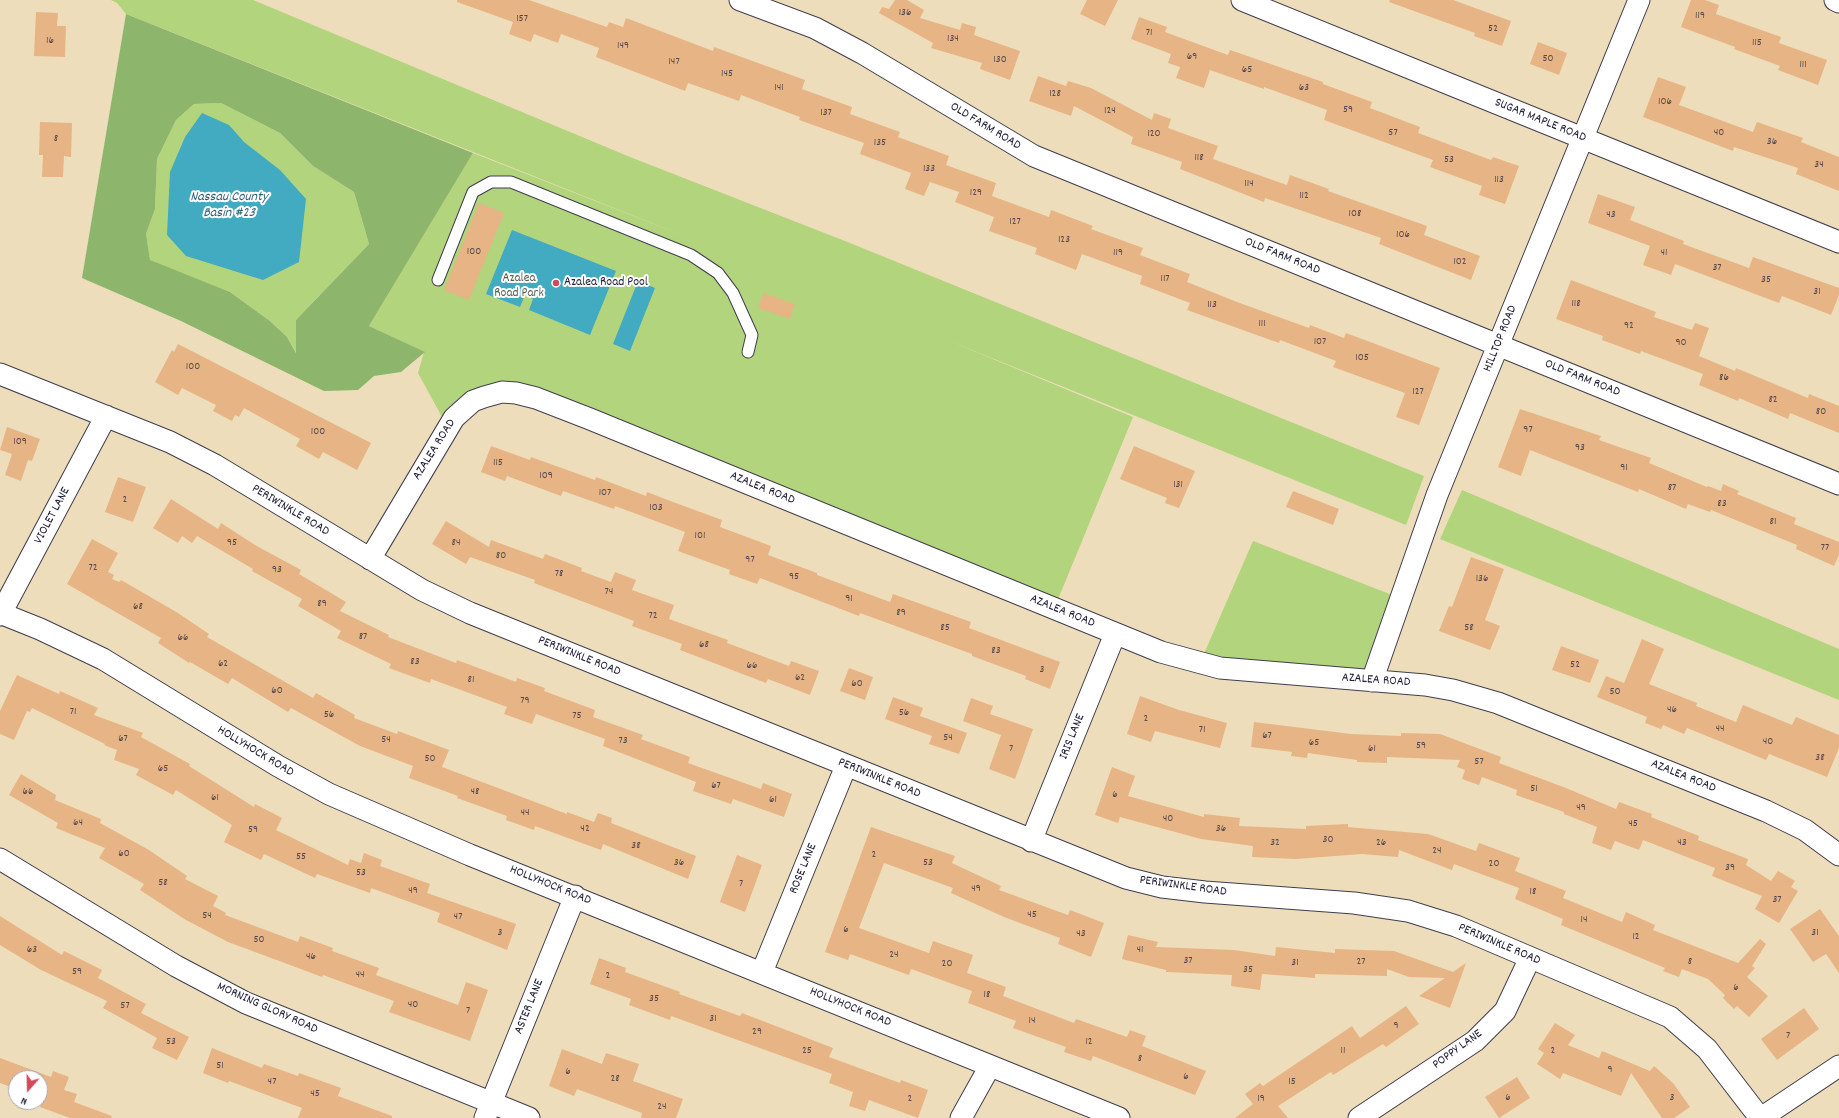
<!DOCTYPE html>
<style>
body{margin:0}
#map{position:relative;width:1839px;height:1118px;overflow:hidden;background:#edddba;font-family:Dekko,sans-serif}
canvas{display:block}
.north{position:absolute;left:8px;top:1070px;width:40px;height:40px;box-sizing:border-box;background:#fff;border:1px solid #a7a7b1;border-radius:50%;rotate:200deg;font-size:11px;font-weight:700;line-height:16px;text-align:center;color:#22223b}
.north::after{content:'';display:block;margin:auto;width:14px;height:18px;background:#d1495b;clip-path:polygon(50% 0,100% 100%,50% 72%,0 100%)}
</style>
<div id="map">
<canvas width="1839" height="1118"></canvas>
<div class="north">N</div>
</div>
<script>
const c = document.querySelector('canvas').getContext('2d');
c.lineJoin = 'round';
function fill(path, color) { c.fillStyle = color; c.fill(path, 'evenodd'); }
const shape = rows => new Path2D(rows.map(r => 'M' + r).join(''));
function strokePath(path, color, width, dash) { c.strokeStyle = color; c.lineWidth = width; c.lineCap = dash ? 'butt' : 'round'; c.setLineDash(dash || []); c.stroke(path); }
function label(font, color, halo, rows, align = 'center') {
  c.font = font + ' Dekko,sans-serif'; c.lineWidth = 4; c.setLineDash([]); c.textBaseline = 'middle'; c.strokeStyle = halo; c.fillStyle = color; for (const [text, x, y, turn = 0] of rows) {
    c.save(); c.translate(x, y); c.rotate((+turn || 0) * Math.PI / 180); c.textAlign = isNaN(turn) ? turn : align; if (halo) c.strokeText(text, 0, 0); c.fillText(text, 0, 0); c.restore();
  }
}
const green = shape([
 [111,0,253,0,630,157,845,241,1424,476,1406,525,947,340,1133,417,1054,609,503,392,448,428,418,373,424,352,369,326,473,153,697,241,126,14,117,3],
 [221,103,280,133,313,166,354,192,369,244,296,320,297,354,287,337,270,321,230,292,150,261,146,234,155,209,157,159,176,120,194,104],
 [1462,490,1839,649,1839,700,1440,539],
 [1253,541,1400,598,1372,681,1200,663]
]);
const forest = shape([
 [126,14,473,153,369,326,425,352,401,372,374,376,358,390,324,391,181,321,82,278],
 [221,103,280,133,313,166,354,192,369,244,296,320,296,353,287,337,270,321,230,292,150,260,146,234,155,209,157,159,176,120,194,104]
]);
const water = shape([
 [202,113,229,125,244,142,280,170,306,199,299,262,263,280,186,256,167,235,170,172,185,137],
 [512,230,616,271,590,335,529,310,533,299,525,295,520,307,486,294],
 [638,281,655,288,630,351,613,344]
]);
const building = shape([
 [457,0,529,0,607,27,609,22,623,27,626,18,713,51,714,47,805,80,802,89,852,107,850,114,900,132,898,137,949,156,946,165,996,183,992,196,1049,217,1051,210,1093,226,1091,229,1143,248,1140,255,1190,274,1187,282,1237,302,1309,328,1310,325,1344,338,1346,333,1440,368,1419,425,1396,417,1405,393,1333,367,1336,361,1280,340,1279,343,1187,310,1190,303,1140,284,1142,276,1082,254,1076,270,1035,254,1037,248,989,231,994,217,955,202,959,192,930,182,924,196,905,189,911,173,860,154,864,143,799,120,800,117,741,95,739,101,688,83,685,91,596,57,599,48,561,34,558,43,534,34,531,42,509,34,513,22,457,2],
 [895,0,907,0,924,10,920,18,960,30,962,23,976,27,974,35,1020,51,1010,80,980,69,982,63,931,48,933,43,879,13,882,7,889,9],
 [1087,0,1118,0,1105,26,1080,14],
 [1390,0,1453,0,1511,21,1502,46,1474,36,1475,33,1389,2],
 [1691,0,1705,0,1719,5,1716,14,1781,37,1779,43,1827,60,1818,85,1778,70,1780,66,1734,49,1735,47,1681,27],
 [36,12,58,13,57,26,66,26,65,57,34,56],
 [1139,17,1167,27,1165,32,1228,55,1230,50,1323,82,1323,84,1372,102,1370,108,1420,127,1418,133,1491,160,1493,157,1519,166,1505,204,1479,195,1482,186,1430,167,1433,160,1324,120,1327,110,1264,87,1264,89,1210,70,1204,88,1176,78,1180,67,1168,63,1171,54,1131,39],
 [1538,42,1567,53,1559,75,1530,64],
 [1038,76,1066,86,1068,81,1091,88,1152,120,1154,113,1171,119,1168,128,1218,146,1213,159,1287,185,1290,175,1329,189,1328,191,1427,226,1424,235,1480,256,1471,280,1379,244,1381,238,1265,198,1264,202,1180,169,1182,162,1131,144,1133,137,1074,106,1071,116,1029,101],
 [1658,77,1686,87,1679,105,1753,132,1757,122,1803,138,1801,142,1839,157,1839,191,1796,174,1798,168,1734,147,1733,151,1643,117],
 [40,122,72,123,71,157,64,156,63,177,42,177,43,155,39,155],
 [1598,194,1635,207,1630,220,1684,241,1683,244,1749,268,1753,257,1839,288,1839,295,1831,315,1782,296,1779,303,1675,264,1671,275,1643,265,1650,246,1588,223],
 [479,203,504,213,469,300,444,290],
 [1571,280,1656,312,1654,317,1692,330,1695,323,1709,328,1699,356,1735,371,1736,368,1808,398,1809,394,1839,406,1839,433,1790,413,1788,419,1739,398,1738,401,1699,385,1703,374,1641,351,1640,354,1602,340,1603,336,1556,319],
 [763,293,795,304,790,319,758,308],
 [178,344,371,443,357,470,323,452,319,459,296,446,300,439,244,408,239,417,235,415,232,421,213,411,216,405,182,388,178,395,155,382,172,350,174,352],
 [1520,409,1601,436,1599,440,1651,458,1649,463,1707,487,1708,486,1721,491,1723,484,1739,491,1737,494,1796,518,1794,524,1839,542,1839,555,1834,566,1796,549,1797,545,1711,510,1710,512,1688,504,1686,509,1639,489,1638,492,1530,450,1521,476,1498,467],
 [7,427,40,439,32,461,28,460,21,481,5,475,12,454,0,450],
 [491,446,530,460,531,457,595,480,596,477,646,496,647,492,673,502,722,520,720,527,771,546,768,555,817,573,817,575,890,602,893,594,971,622,969,628,1060,662,1050,689,1025,679,1026,676,972,656,972,654,860,613,859,616,760,578,757,584,729,574,730,570,678,551,685,532,615,506,614,509,563,491,561,496,507,476,505,481,481,472],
 [1134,446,1195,471,1179,508,1165,503,1167,498,1120,479],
 [118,477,146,487,133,522,105,512],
 [1293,491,1339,509,1333,525,1286,507],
 [171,499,218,529,221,523,255,545,301,570,299,574,346,602,340,611,389,635,388,637,456,663,457,660,516,682,517,678,545,688,544,691,595,710,593,717,643,735,641,739,690,757,688,763,761,789,763,783,792,794,784,817,733,799,731,804,693,791,696,782,603,746,605,739,536,714,532,724,504,714,507,707,431,679,430,683,389,668,391,664,337,638,341,631,298,606,302,599,252,571,253,569,197,536,192,543,182,536,178,543,153,528],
 [446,521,489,547,491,540,543,559,545,554,582,568,581,571,611,582,615,572,636,580,632,590,674,605,669,619,728,640,727,643,789,666,791,661,819,671,810,695,768,679,766,683,680,650,682,644,632,626,634,621,534,583,535,580,470,557,466,564,432,544],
 [92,539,118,553,108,572,114,575,112,579,119,582,121,580,178,613,209,634,207,637,313,698,316,693,355,715,354,718,397,734,398,731,449,750,442,767,567,814,567,812,594,822,598,813,612,818,611,823,696,856,688,879,603,844,601,850,535,826,534,830,506,820,507,816,457,798,458,796,409,778,413,766,360,746,291,708,288,712,232,678,228,684,190,662,189,663,158,643,161,638,67,584],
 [1471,557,1504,569,1485,620,1500,626,1490,650,1439,631,1449,606,1452,607],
 [1642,639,1664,649,1649,684,1697,703,1696,706,1736,722,1743,705,1792,725,1796,717,1839,735,1839,748,1827,777,1769,754,1766,760,1687,728,1684,734,1663,725,1661,729,1645,723,1647,717,1597,697,1606,676,1624,683],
 [1561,646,1599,660,1590,683,1552,670],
 [849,668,873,677,865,700,840,691],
 [17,675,59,694,60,691,98,708,94,715,143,733,141,737,190,764,189,766,254,807,255,804,282,818,276,830,348,865,350,859,361,863,364,853,382,860,380,866,430,884,427,893,516,924,507,950,437,922,440,913,371,888,370,893,317,874,315,878,264,854,261,860,224,842,232,825,176,790,173,795,136,775,139,769,114,760,117,750,104,745,105,744,32,708,30,712,27,711,14,740,0,734,0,711],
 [1140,696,1179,710,1227,723,1220,748,1155,731,1151,742,1127,734],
 [893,697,923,708,920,716,967,733,959,754,929,744,932,736,885,719],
 [971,698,993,706,990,714,1033,729,1015,779,989,769,1001,735,963,721],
 [1254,722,1351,734,1401,736,1401,733,1440,734,1501,757,1499,763,1566,788,1616,809,1619,802,1652,814,1651,817,1699,836,1698,840,1748,859,1746,865,1771,881,1778,871,1795,881,1791,887,1798,891,1779,923,1755,909,1762,896,1712,876,1715,868,1643,840,1639,850,1615,841,1611,850,1592,843,1597,827,1564,814,1564,812,1516,795,1517,790,1482,777,1479,785,1462,779,1465,770,1457,767,1460,760,1387,757,1387,763,1357,762,1357,760,1308,753,1307,758,1291,756,1292,752,1251,747],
 [1112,767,1135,776,1128,796,1204,817,1204,814,1240,818,1239,826,1306,829,1306,826,1348,824,1348,827,1428,834,1476,851,1479,843,1520,858,1515,871,1566,891,1563,898,1622,922,1626,912,1655,925,1653,930,1738,963,1760,939,1766,944,1752,966,1755,968,1747,977,1768,996,1749,1017,1737,1006,1734,1009,1723,998,1725,995,1708,979,1682,969,1679,977,1663,971,1665,968,1561,925,1563,919,1515,899,1519,888,1454,864,1452,870,1399,850,1398,857,1362,854,1296,859,1252,857,1253,846,1201,839,1120,817,1118,823,1095,815],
 [21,774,56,795,55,800,101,819,100,823,149,850,187,876,185,879,218,896,213,906,226,913,225,915,298,942,300,936,333,948,332,951,379,968,376,975,458,1005,466,982,488,990,470,1041,389,1012,394,1001,323,975,322,977,290,965,228,942,186,920,140,890,144,884,99,858,105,848,56,828,58,823,9,795],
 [871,827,955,856,952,863,1001,886,999,890,1068,915,1070,910,1104,923,1091,957,1058,944,1060,938,1004,917,951,893,953,888,884,863,859,928,929,953,933,941,973,955,967,973,1006,987,1003,996,1074,1023,1076,1019,1127,1037,1130,1030,1146,1036,1142,1046,1206,1071,1195,1095,1093,1056,1091,1061,1064,1052,1066,1047,1013,1028,1016,1021,968,1003,972,991,911,969,909,975,850,954,848,960,825,952],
 [737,855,762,865,745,912,720,902],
 [1820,909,1839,936,1839,973,1826,954,1813,962,1790,929],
 [0,916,62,955,64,951,102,970,98,978,146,1004,141,1013,189,1037,177,1060,152,1048,157,1038,103,1008,107,1001,41,970,0,945],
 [1128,935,1158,942,1156,947,1234,950,1275,956,1276,947,1335,953,1335,949,1394,951,1453,972,1466,963,1450,1008,1419,996,1445,978,1409,977,1387,969,1387,976,1315,974,1315,978,1262,974,1260,990,1231,986,1232,975,1166,972,1166,970,1122,959],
 [599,958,626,968,625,972,680,992,679,994,740,1016,742,1013,833,1048,829,1057,900,1083,901,1080,928,1090,918,1118,869,1100,865,1111,849,1106,853,1092,829,1083,832,1074,671,1016,670,1020,629,1005,631,999,590,984],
 [1406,1006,1419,1024,1386,1047,1383,1044,1333,1075,1331,1072,1278,1106,1288,1118,1235,1118,1253,1104,1245,1094,1260,1083,1263,1086,1352,1026,1360,1038],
 [1804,1008,1819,1029,1777,1060,1761,1039],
 [1555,1023,1575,1035,1568,1045,1599,1058,1602,1051,1650,1071,1654,1066,1673,1083,1690,1107,1674,1118,1662,1118,1631,1073,1621,1096,1563,1073,1560,1079,1537,1064,1544,1053,1538,1049],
 [212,1048,262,1068,264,1064,298,1076,299,1073,341,1088,338,1096,392,1116,392,1118,298,1118,302,1108,229,1081,228,1083,203,1073],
 [562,1049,602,1064,606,1053,639,1064,633,1081,683,1099,676,1118,641,1118,642,1113,577,1089,574,1096,549,1086],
 [0,1058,51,1077,53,1071,69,1077,64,1090,77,1094,74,1102,112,1116,111,1118,70,1118,40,1107,43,1099,40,1098,40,1078,16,1078,16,1089,0,1083],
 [1517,1077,1530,1098,1499,1118,1485,1097]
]);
const lane = shape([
 [438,280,473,192,491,182,511,182,691,255,718,273,733,293,752,335,748,352]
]);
const street = shape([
 [740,0,815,28,862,53,1034,156,1839,484],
 [1242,0,1839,242],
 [1835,0,1839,2],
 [0,374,170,442,215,465,422,590,470,613,1126,878,1162,887,1205,892,1354,903,1408,911,1456,926,1670,1017,1707,1049,1760,1118],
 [370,559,454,418,473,401,484,397,502,392,516,393,536,398,590,419,1161,652,1220,668,1425,685,1453,690,1498,703,1766,811,1805,830,1839,855],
 [0,613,40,629,103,659,278,766,329,794,470,855,1119,1118],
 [0,615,106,416],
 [1372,681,1437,495,1639,0],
 [1031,841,1115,634],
 [0,859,176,966,246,1003,529,1118],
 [762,972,846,766],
 [485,1118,575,896],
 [961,1118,990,1066],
 [1359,1118,1475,1041,1505,1011,1530,958],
 [1761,1118,1839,1066]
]);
const markers = [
 [556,283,4,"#d1495b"]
];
const numberNames = [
 ["136",905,13],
 ["119",1700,16],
 ["157",522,19],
 ["52",1493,29],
 ["71",1149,33],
 ["134",953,39],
 ["16",50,41],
 ["115",1757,43],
 ["149",623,46],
 ["69",1192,57],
 ["50",1548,59],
 ["130",1000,60],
 ["147",674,62],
 ["111",1803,65],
 ["65",1247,70],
 ["145",727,74],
 ["141",779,88],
 ["63",1304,88],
 ["128",1055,94],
 ["106",1665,102],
 ["59",1348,110],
 ["124",1110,111],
 ["137",826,113],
 ["57",1393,133],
 ["40",1719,133],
 ["120",1154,134],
 ["8",56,139],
 ["36",1772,142],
 ["135",880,143],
 ["118",1199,158],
 ["53",1449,160],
 ["34",1819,165],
 ["133",929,169],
 ["113",1499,180],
 ["114",1249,184],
 ["129",976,193],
 ["112",1304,196],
 ["108",1355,214],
 ["43",1611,215],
 ["127",1015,222],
 ["106",1403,235],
 ["123",1064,240],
 ["100",474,252],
 ["119",1118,253],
 ["41",1664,253],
 ["102",1460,262],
 ["37",1717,268],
 ["117",1165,279],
 ["35",1766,280],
 ["31",1817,292],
 ["118",1576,304],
 ["113",1212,305],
 ["111",1262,324],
 ["92",1629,326],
 ["107",1320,342],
 ["90",1681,343],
 ["105",1362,358],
 ["100",193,367],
 ["86",1724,378],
 ["127",1418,392],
 ["82",1773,400],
 ["80",1821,412],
 ["97",1528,430],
 ["100",318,432],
 ["109",20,442],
 ["93",1580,448],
 ["115",498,463],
 ["91",1624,468],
 ["109",546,476],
 ["131",1178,485],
 ["87",1672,488],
 ["107",605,493],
 ["2",125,500],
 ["83",1722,504],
 ["103",656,508],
 ["81",1773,522],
 ["101",700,536],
 ["95",232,543],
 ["84",456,543],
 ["77",1825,548],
 ["80",501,556],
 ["97",750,560],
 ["72",93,568],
 ["93",277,570],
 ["78",559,574],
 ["95",794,577],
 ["136",1482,579],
 ["74",609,592],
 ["91",849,599],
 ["89",322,604],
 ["68",138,607],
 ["89",901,613],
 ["72",653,616],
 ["85",945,628],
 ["58",1469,628],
 ["87",363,637],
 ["66",183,638],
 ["68",704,645],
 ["83",996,651],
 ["83",415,662],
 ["62",223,664],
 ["52",1575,665],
 ["66",752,666],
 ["3",1042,670],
 ["62",800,678],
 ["81",471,680],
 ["60",857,684],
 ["60",277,691],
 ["50",1615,692],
 ["79",525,701],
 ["46",1672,710],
 ["71",73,712],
 ["56",904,713],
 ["56",329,715],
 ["75",577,716],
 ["2",1146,719],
 ["44",1720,729],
 ["71",1202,730],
 ["67",1267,736],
 ["54",948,738],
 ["67",123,739],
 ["54",386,740],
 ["73",623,741],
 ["40",1768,742],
 ["65",1314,743],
 ["59",1421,746],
 ["7",1011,749],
 ["61",1372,749],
 ["38",1820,758],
 ["50",430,759],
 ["57",1479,762],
 ["65",163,769],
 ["67",716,786],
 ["51",1534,789],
 ["66",28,792],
 ["48",475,792],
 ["6",1115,795],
 ["61",215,798],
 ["61",773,800],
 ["49",1581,808],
 ["44",525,813],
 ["40",1168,819],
 ["64",78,823],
 ["45",1633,824],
 ["42",585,829],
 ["36",1221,829],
 ["59",253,830],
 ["30",1328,840],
 ["32",1275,843],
 ["26",1381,843],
 ["43",1682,843],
 ["38",636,846],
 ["24",1437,851],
 ["60",124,854],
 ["2",874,855],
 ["55",301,857],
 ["36",679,863],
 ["53",928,863],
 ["20",1494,864],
 ["39",1730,868],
 ["53",361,873],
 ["58",163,883],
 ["7",741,884],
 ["49",976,889],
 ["49",413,891],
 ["18",1533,892],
 ["37",1777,900],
 ["45",1032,915],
 ["54",207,916],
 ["47",458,917],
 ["14",1584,920],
 ["6",846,930],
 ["3",500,933],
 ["31",1815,933],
 ["43",1081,934],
 ["12",1636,937],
 ["50",259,940],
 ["63",32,950],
 ["41",1140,950],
 ["24",894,955],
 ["46",311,957],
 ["37",1188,961],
 ["27",1361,962],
 ["8",1690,962],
 ["31",1295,963],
 ["20",947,964],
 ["35",1248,970],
 ["59",77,972],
 ["44",360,975],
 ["2",608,976],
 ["6",1736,988],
 ["18",987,995],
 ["35",654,999],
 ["40",413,1005],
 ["57",125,1006],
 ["7",468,1011],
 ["31",713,1019],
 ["14",1032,1021],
 ["9",1396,1026],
 ["29",757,1032],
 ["7",1788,1036],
 ["53",171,1042],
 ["12",1089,1042],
 ["25",807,1051],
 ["11",1343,1051],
 ["2",1553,1051],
 ["8",1140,1059],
 ["51",220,1066],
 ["9",1610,1070],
 ["6",568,1072],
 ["6",1186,1077],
 ["28",615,1079],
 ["47",272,1082],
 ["15",1292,1082],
 ["45",315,1094],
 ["6",1508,1098],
 ["3",1672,1098],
 ["2",910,1099],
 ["19",1261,1099],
 ["24",662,1107]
];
const streetNames = [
 ["SUGAR MAPLE ROAD",1540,121,22],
 ["OLD FARM ROAD",985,127,31],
 ["OLD FARM ROAD",1282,257,22],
 ["HILLTOP ROAD",1501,339,-68],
 ["OLD FARM ROAD",1582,379,22],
 ["AZALEA ROAD",435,450,-58],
 ["AZALEA ROAD",762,489,22],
 ["PERIWINKLE ROAD",290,511,31],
 ["VIOLET LANE",53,516,-62],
 ["AZALEA ROAD",1062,612,22],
 ["PERIWINKLE ROAD",579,657,22],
 ["AZALEA ROAD",1376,681,4],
 ["IRIS LANE",1073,737,-68],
 ["HOLLYHOCK ROAD",255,752,31],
 ["AZALEA ROAD",1683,777,22],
 ["PERIWINKLE ROAD",879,779,22],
 ["ROSE LANE",804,869,-68],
 ["HOLLYHOCK ROAD",550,886,22],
 ["PERIWINKLE ROAD",1183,887,8],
 ["PERIWINKLE ROAD",1499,945,23],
 ["ASTER LANE",530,1007,-68],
 ["HOLLYHOCK ROAD",850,1008,22],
 ["MORNING GLORY ROAD",267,1009,24],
 ["POPPY LANE",1458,1050,-36]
];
const parkNames = [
 ["Azalea",519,279],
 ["Road Park",519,294]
];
const poiNames = [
 ["Azalea Road Pool",564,283]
];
const waterNames = [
 ["Nassau County",229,198],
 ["Basin #23",229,214]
];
fill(green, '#b2d47c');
fill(forest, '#8db66c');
fill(water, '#42abc2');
fill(building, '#e7b585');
strokePath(lane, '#403e4e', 13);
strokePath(street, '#403e4e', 23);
strokePath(lane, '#fff', 11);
strokePath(street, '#fff', 21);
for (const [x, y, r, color] of markers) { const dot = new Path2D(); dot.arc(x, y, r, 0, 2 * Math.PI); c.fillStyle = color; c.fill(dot); strokePath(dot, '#fff', 1.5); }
label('11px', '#53474e', null, numberNames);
label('13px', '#22223b', '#fff', streetNames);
label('13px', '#546052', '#fff', parkNames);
label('13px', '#22223b', '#fff', poiNames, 'left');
label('italic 14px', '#306078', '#fff', waterNames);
</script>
